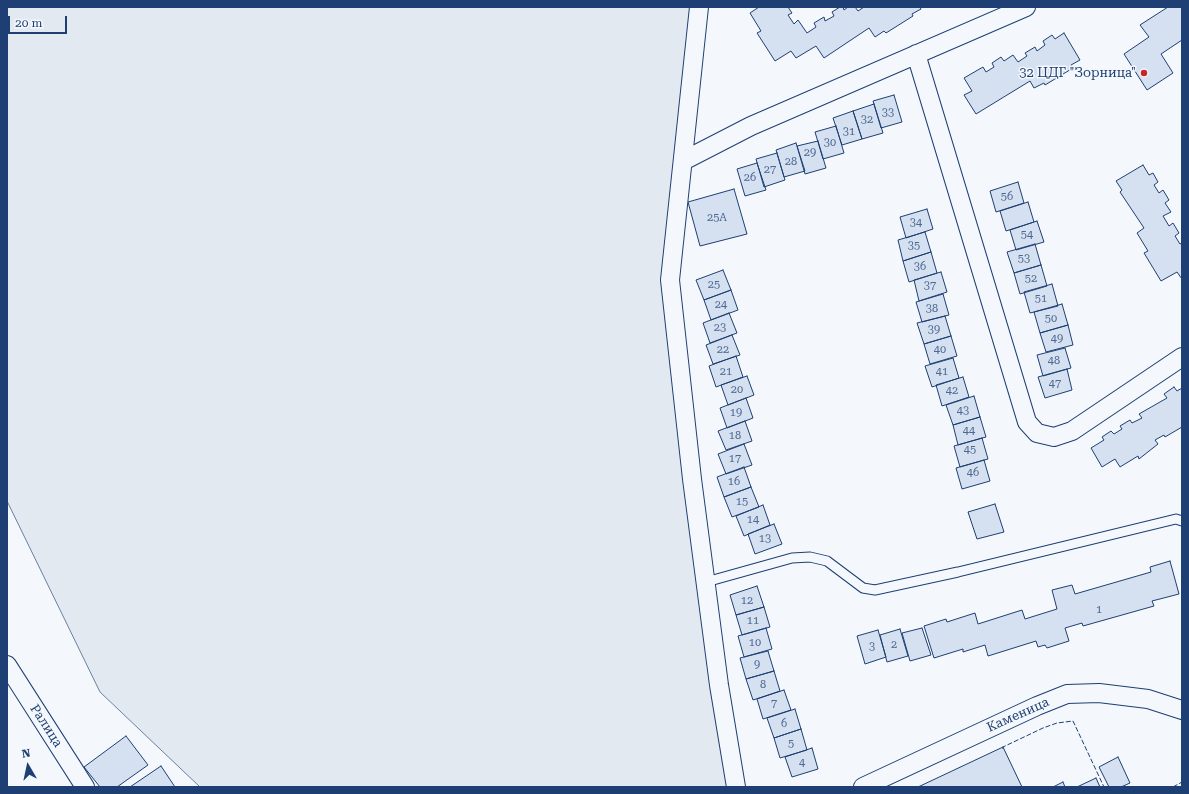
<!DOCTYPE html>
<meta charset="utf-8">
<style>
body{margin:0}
#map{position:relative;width:1189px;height:794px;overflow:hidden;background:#f4f7fb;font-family:"Roboto Serif",serif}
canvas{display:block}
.frame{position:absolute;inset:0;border:8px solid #1d3f73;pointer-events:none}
.north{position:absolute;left:8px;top:746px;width:40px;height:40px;-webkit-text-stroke:3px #f4f7fb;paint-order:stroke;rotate:351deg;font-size:11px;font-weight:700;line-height:16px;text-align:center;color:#1d3f73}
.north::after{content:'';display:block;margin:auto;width:14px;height:18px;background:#1d3f73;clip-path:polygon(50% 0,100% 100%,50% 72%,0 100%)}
.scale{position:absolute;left:8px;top:16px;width:59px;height:18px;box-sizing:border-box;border:2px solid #1d3f73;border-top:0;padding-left:5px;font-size:12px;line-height:14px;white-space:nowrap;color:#1d3f73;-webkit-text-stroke:3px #f4f7fb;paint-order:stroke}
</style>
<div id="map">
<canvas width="1189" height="794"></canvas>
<div class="frame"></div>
<div class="north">N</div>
<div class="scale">20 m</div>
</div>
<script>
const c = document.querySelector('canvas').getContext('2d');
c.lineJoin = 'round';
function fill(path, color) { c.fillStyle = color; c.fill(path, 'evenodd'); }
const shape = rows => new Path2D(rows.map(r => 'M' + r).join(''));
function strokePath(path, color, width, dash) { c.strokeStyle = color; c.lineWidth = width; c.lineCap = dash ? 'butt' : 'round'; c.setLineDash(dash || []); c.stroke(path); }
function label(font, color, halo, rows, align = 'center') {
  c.font = font + ' "Roboto Serif",serif'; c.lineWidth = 3; c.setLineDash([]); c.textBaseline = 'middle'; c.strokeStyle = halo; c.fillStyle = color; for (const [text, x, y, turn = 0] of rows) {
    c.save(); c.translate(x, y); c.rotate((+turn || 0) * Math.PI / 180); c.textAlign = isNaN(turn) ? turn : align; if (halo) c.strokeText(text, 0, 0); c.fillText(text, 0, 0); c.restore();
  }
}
const green = shape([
 [7,7,691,7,662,280,727,787,200,787,100,692,7,501,7,7]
]);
const building = shape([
 [759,7,788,7,792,13,788,15,794,24,798,20,807,33,816,27,814,23,824,17,825,21,834,16,832,12,840,7,843,7,844,10,848,7,855,7,858,11,864,7,920,7,921,9,912,14,913,16,886,33,884,31,875,37,869,28,824,58,816,46,796,58,791,51,775,61,757,33,761,31,750,13,759,7],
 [1168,7,1182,7,1182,40,1161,54,1173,73,1147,90,1124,54,1149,37,1140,25,1168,7],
 [1064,33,1080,60,1071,65,1073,68,1045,85,1044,83,1034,88,1030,81,976,114,964,95,972,91,964,78,983,67,986,72,994,67,992,63,1001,57,1004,61,1013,55,1018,62,1027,56,1025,53,1035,47,1037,51,1045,45,1043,41,1052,35,1055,39,1064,33],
 [894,95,902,122,881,128,873,101,894,95],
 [874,104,883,133,862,139,853,111,874,104],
 [853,111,862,139,842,145,833,118,853,111],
 [836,126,844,153,823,159,815,132,836,126],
 [818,141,826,168,805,174,797,146,818,141],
 [796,143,805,171,784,177,776,150,796,143],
 [777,153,785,180,764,187,756,159,777,153],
 [757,163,766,190,745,196,737,169,757,163],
 [1143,165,1149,175,1153,173,1158,182,1154,185,1159,193,1163,190,1169,200,1165,203,1171,212,1163,216,1169,226,1173,223,1179,233,1175,236,1180,244,1182,243,1182,279,1177,272,1161,281,1144,253,1148,251,1137,233,1144,228,1120,192,1122,190,1116,181,1143,165],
 [1018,182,1024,203,996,212,990,191,1018,182],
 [734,189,747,234,700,246,688,202,734,189],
 [1028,202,1034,222,1006,231,1000,211,1028,202],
 [927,209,933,229,906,238,900,217,927,209],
 [1037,221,1044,242,1016,250,1010,230,1037,221],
 [925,232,931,252,903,261,898,240,925,232],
 [1035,244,1041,265,1014,273,1007,252,1035,244],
 [931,252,937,273,909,282,903,261,931,252],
 [1041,265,1047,286,1020,294,1014,273,1041,265],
 [723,270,731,290,704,300,696,280,723,270],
 [941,272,947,292,919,301,914,280,941,272],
 [1052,284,1058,306,1030,313,1024,292,1052,284],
 [731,290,738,310,711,320,704,300,731,290],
 [943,294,949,315,922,322,916,302,943,294],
 [1062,304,1068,325,1040,333,1034,312,1062,304],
 [729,313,737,333,710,343,703,323,729,313],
 [945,316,951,336,924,344,917,323,945,316],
 [1068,325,1073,345,1046,352,1040,333,1068,325],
 [732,335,740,355,713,364,706,345,732,335],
 [951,336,957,356,930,364,924,344,951,336],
 [1065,348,1071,368,1043,376,1037,355,1065,348],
 [736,356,743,377,716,387,709,366,736,356],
 [953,358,959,378,932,387,925,366,953,358],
 [1067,369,1072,390,1045,398,1038,377,1067,369],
 [747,376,754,395,728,405,721,385,747,376],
 [963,377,969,397,942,406,936,385,963,377],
 [1174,387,1177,391,1182,388,1182,427,1165,437,1164,435,1155,440,1158,444,1139,459,1138,456,1120,467,1115,459,1102,467,1091,448,1104,440,1102,437,1111,431,1114,434,1122,429,1120,426,1130,420,1132,423,1142,418,1139,414,1167,398,1164,394,1174,387],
 [974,396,980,417,953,425,946,405,974,396],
 [746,398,753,418,727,428,720,408,746,398],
 [980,417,986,437,958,445,953,425,980,417],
 [745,421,752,441,726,450,718,431,745,421],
 [982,438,988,459,960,467,954,446,982,438],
 [744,444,752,465,726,474,718,454,744,444],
 [984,460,990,481,962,489,956,468,984,460],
 [744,467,751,487,724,497,717,477,744,467],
 [751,487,759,507,732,517,724,497,751,487],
 [995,504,1004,532,977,539,968,512,995,504],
 [763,505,770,525,744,536,736,516,763,505],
 [774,524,782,544,755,554,748,534,774,524],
 [1170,561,1179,594,1152,601,1154,606,1083,626,1082,623,1065,628,1069,641,1047,648,1045,645,1038,647,1036,641,988,656,985,645,963,652,963,649,934,658,924,626,946,619,947,622,975,613,978,624,1022,610,1025,619,1057,609,1052,590,1072,585,1075,594,1151,572,1150,567,1170,561],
 [757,586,764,607,736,615,730,595,757,586],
 [764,607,770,627,742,635,736,615,764,607],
 [766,628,772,649,744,657,738,636,766,628],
 [922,628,931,655,910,661,902,633,922,628],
 [900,629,908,656,887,662,880,635,900,629],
 [878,630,886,657,865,664,857,636,878,630],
 [768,651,774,671,746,679,740,658,768,651],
 [774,671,780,691,753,700,746,679,774,671],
 [784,690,791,710,763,719,757,699,784,690],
 [795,709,801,729,774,738,767,718,795,709],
 [801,729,807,750,780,758,774,738,801,729],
 [126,736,148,765,117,787,100,787,84,767,126,736],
 [1003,747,1022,787,918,787,1003,747],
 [812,748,818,769,792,777,785,757,812,748],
 [1118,757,1130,783,1121,787,1109,787,1099,767,1118,757],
 [161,766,175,787,130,787,161,766],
 [1096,778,1100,787,1077,787,1096,778],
 [1063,782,1065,787,1053,787,1063,782]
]);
const lane = shape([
 [706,582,792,558,810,557,827,561,863,588,875,590,958,572,1176,519,1182,521]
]);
const street = shape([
 [699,7,670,280,692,479,719,685,736,787],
 [916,54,1027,422,1037,433,1054,437,1072,431,1182,357],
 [683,161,751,126,1026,7],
 [7,665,85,787],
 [863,787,1037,706,1067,694,1099,693,1148,699,1182,710]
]);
const fence = shape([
 [1003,749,1003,747,1043,728,1057,723,1073,721,1104,787],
 [1173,787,1182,782]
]);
const markers = [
 [1144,73,4,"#c62828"]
];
const numberNames = [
 ["33",888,113],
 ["32",867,120],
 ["31",849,132],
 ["30",830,143],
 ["29",810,153],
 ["28",791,162],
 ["27",770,170],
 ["26",750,178],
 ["56",1007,197],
 ["25А",717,218],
 ["34",916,223],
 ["54",1027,235],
 ["35",914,246],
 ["53",1024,259],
 ["36",920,267],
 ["52",1031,279],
 ["25",714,285],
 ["37",930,286],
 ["51",1041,299],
 ["24",721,305],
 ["38",932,309],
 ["50",1051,319],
 ["23",720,328],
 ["39",934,330],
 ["49",1057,339],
 ["22",723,350],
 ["40",940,350],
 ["48",1054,361],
 ["21",726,372],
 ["41",942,372],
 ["47",1055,384],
 ["20",737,390],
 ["42",952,391],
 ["43",963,411],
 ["19",736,413],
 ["44",969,431],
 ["18",735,436],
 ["45",970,450],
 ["17",735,459],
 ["46",973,473],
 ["16",734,482],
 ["15",742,502],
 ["14",753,520],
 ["13",765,539],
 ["12",747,601],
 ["1",1099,610],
 ["11",753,621],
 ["10",755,643],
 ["2",894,645],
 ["3",872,647],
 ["9",757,665],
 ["8",763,685],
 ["7",774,704],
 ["6",784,724],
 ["5",791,744],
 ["4",802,763]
];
const poiNames = [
 ["32 ЦДГ \"Зорница\"",1136,73]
];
const streetNames = [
 ["Каменица",1018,715,-24],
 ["Ралица",46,726,57]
];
fill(green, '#e3e9f0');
strokePath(green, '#687fa3', 1);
fill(building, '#d5e0f0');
strokePath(building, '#1d3f73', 1);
strokePath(lane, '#1d3f73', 11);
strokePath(street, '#1d3f73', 20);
strokePath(lane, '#f4f7fb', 9);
strokePath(street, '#f4f7fb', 18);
strokePath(fence, '#1d3f73', 1, [5, 2]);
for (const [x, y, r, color] of markers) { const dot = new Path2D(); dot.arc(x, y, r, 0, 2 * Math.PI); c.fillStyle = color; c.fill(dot); strokePath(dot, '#f4f7fb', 1.5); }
label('11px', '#4b6792', null, numberNames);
label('13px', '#1d3f73', '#f4f7fb', poiNames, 'right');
label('13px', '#1d3f73', '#f4f7fb', streetNames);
</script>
